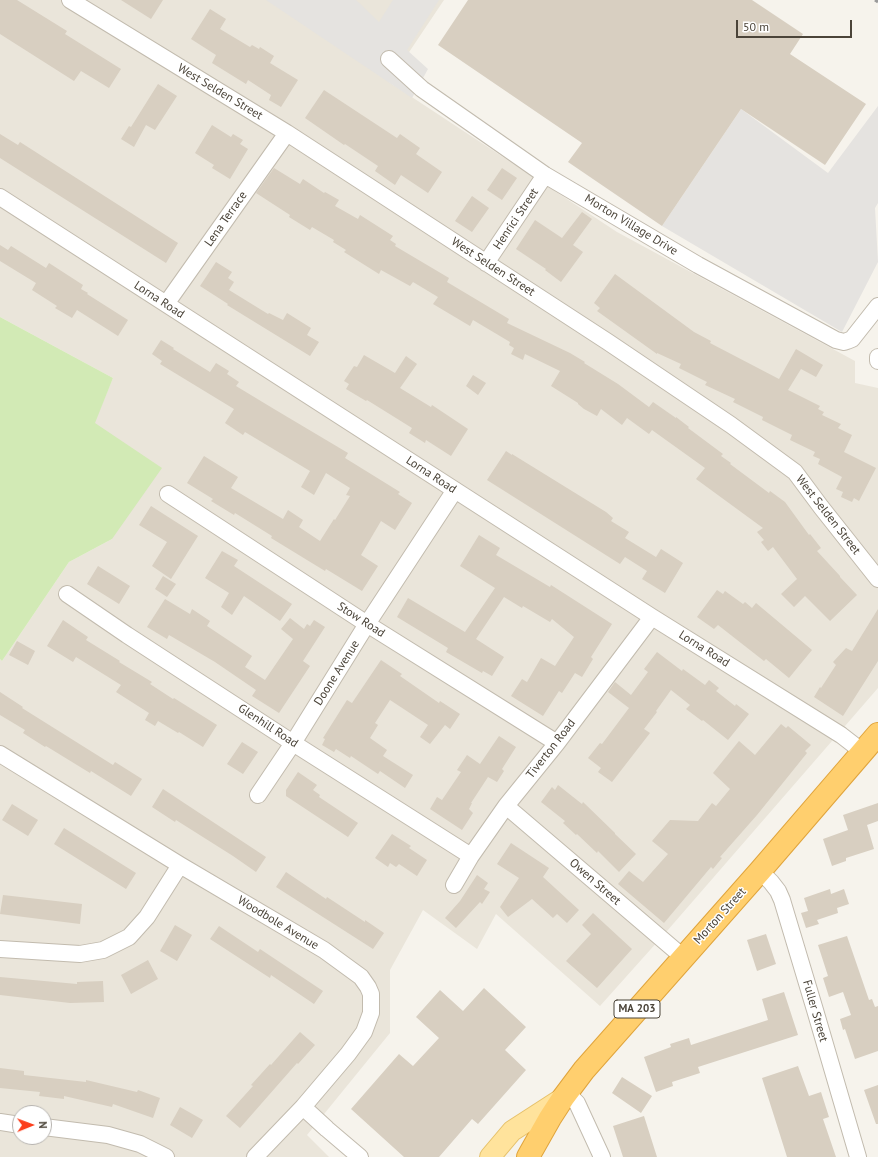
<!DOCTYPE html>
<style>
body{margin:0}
#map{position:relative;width:878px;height:1157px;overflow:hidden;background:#f6f3ec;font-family:"PT Sans",sans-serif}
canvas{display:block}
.north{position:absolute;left:12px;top:1105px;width:40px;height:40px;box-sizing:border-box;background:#fff;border:1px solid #b7b4b0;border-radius:50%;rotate:89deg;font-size:11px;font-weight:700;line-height:16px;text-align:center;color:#4b4439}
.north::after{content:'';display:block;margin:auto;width:14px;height:18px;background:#fc3f1d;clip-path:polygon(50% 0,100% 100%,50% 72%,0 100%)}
.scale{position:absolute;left:736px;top:20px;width:116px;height:18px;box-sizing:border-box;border:2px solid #4b4439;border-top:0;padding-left:5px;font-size:12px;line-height:14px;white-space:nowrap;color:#4b4439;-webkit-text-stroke:3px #fff;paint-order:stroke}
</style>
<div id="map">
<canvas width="878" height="1157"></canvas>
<div class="north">N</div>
<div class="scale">50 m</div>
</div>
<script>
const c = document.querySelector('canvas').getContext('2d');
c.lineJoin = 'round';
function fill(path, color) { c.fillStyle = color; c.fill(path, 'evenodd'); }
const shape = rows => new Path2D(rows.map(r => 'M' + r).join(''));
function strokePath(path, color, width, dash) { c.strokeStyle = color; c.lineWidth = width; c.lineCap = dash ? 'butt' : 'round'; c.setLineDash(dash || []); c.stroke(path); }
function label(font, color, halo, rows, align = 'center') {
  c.font = font + ' "PT Sans",sans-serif'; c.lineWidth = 3; c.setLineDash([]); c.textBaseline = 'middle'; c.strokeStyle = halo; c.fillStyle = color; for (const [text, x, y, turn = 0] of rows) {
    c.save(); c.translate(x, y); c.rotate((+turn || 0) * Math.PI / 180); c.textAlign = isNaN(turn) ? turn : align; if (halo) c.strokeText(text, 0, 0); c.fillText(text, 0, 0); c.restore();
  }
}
const residential = shape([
 [0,0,444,0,389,82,617,232,855,361,855,383,878,388,878,688,667,931,600,1006,496,914,477,949,423,910,390,970,390,1033,307,1135,329,1157,0,1157,0,659,2,661,69,562,112,539,94,423,113,378,0,317],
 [20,1113,44,1113,44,1137,20,1137]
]);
const green = shape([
 [0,317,113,378,95,423,162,468,112,539,69,562,2,661,0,659]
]);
const parking = shape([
 [266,0,356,0,379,22,393,0,439,0,407,50,428,69,412,98],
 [878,106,878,203,875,208,878,262,842,332,662,226,741,109,828,173]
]);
const building = shape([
 [0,0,17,0,67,31,65,34,121,69,109,88,81,71,74,81,0,34],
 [121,0,163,0,151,19],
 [468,0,752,0,803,34,790,54,866,104,825,165,741,109,662,226,568,162,582,143,438,45],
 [210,9,226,19,220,29,250,47,252,45,259,49,260,47,274,56,270,63,298,80,281,107,269,100,271,95,248,80,246,84,212,63,216,55,191,39],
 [158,84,177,96,155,130,146,125,134,147,121,139,129,126,131,127],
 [324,90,397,138,400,134,420,148,416,154,442,172,428,193,401,175,395,185,375,171,378,166,345,144,344,145,305,118],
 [212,125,231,137,233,134,243,140,240,144,248,149,230,179,212,168,214,165,195,153],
 [0,134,18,145,20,142,178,243,166,263,0,158],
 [274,168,300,184,303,179,324,193,325,192,339,200,335,206,358,219,360,215,393,236,390,240,396,244,395,246,449,278,447,282,509,319,507,323,570,353,585,362,584,363,618,384,649,407,653,402,676,418,676,417,689,427,688,428,723,454,721,456,731,463,730,464,769,493,770,491,785,502,809,535,810,534,821,548,817,551,840,576,840,577,857,595,830,621,805,596,794,607,781,594,797,579,773,547,768,551,761,542,764,540,757,532,763,528,696,479,705,468,652,430,649,434,627,418,622,425,601,409,597,416,584,409,578,404,578,403,551,386,560,371,525,354,523,360,511,354,514,348,509,345,510,342,473,320,470,326,433,304,438,297,413,282,410,286,381,270,379,274,344,252,346,250,333,242,334,240,312,227,310,230,289,217,290,215,256,193],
 [502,168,517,178,502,200,487,190],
 [472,196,489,208,472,232,455,221],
 [582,212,592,219,573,245,583,252,561,282,545,270,546,269,516,249,535,220,562,238],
 [0,245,8,250,11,246,46,268,49,263,83,285,81,289,88,293,87,294,128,320,118,336,77,310,72,318,55,308,57,306,32,290,36,283,0,261],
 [216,262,232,272,228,278,234,282,229,290,268,314,269,313,283,320,287,313,311,328,307,335,319,342,310,356,227,305,228,304,200,286],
 [615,274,694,332,711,341,710,343,779,379,796,349,823,365,816,377,801,369,788,390,820,406,818,409,824,412,822,415,841,424,838,428,852,435,844,452,876,468,859,501,854,498,852,502,841,497,843,492,836,489,842,477,818,464,820,459,813,456,815,452,790,440,792,435,762,420,763,417,733,402,735,399,705,385,707,382,679,368,681,364,657,353,657,354,597,311,600,308,594,303],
 [161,340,174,348,173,349,210,372,216,363,229,371,227,374,239,382,236,386,274,409,348,453,345,458,400,492,398,494,412,503,395,530,381,521,361,555,378,566,362,591,326,569,325,571,271,538,272,536,235,513,234,515,211,501,213,499,187,483,204,456,238,477,231,488,283,519,288,510,303,520,299,527,320,541,334,519,335,520,350,496,346,495,350,488,326,473,314,495,301,487,310,471,245,432,243,435,225,423,234,409,160,364,162,361,152,354],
 [364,355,395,373,406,356,417,364,400,388,431,407,432,405,468,429,451,456,426,440,425,443,409,433,412,428,367,400,366,401,346,389,349,384,344,381,354,366,357,367],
 [473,375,486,383,478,395,466,386],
 [506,451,512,455,512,454,606,512,613,518,611,521,629,532,625,538,656,557,661,549,683,563,665,593,642,579,647,571,625,557,620,564,487,480],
 [151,506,198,536,171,579,152,566,167,542,139,525],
 [479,535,500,548,496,555,550,587,551,585,612,624,591,657,593,659,582,677,575,673,562,693,559,691,543,716,511,696,522,679,527,682,541,658,555,666,574,637,552,619,550,622,523,606,522,608,504,597,476,639,504,657,492,676,483,671,482,673,446,652,448,648,397,617,408,598,465,632,495,588,460,566],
 [222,551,238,560,234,566,292,604,280,621,244,596,232,615,221,607,229,593,205,578],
 [98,566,130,586,119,604,87,584],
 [163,576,176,584,167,597,155,589],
 [717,590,723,594,725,591,743,604,745,602,752,608,756,603,812,650,789,678,766,659,764,661,718,625,714,629,697,617],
 [165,599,190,614,192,609,210,621,207,626,252,656,245,667,265,680,293,639,281,629,290,618,304,629,307,624,310,626,314,620,325,627,303,661,310,666,279,713,252,696,256,690,215,662,169,635,167,639,147,627],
 [878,609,878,661,843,716,814,697,820,687,821,688,836,665,833,662,846,648,852,651],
 [63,620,88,637,86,640,120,661,119,662,152,682,150,684,173,699,174,698,217,725,203,747,179,732,178,733,158,721,155,726,145,720,149,713,116,692,121,685,76,657,73,662,47,646],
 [17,641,35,651,28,665,9,655],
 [657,652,682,671,683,669,705,685,709,680,719,688,716,691,735,706,736,704,749,714,728,740,703,720,702,721,686,709,690,705,671,690,656,711,657,712,644,729,650,733,612,782,598,772,601,768,588,758,600,743,602,744,629,708,608,692,615,682,631,695,648,672,644,669],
 [381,660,402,674,400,676,439,703,440,701,460,714,450,729,445,725,430,744,420,737,428,725,390,700,375,723,378,725,370,738,387,750,383,756,413,775,405,788,380,771,378,774,351,756,350,758,336,749,334,752,322,745,325,739,323,738,347,700,352,703],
 [0,692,23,707,22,708,113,765,115,762,142,779,131,796,91,771,90,773,46,746,45,747,23,733,25,730,0,715],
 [781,724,786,728,788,726,811,745,805,751,807,753,757,815,720,857,722,858,713,869,711,867,664,923,618,884,629,871,643,882,668,854,652,841,670,820,698,821,712,803,716,806,730,789,713,773,739,741,755,755],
 [499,736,516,747,502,769,504,771,497,782,488,777,471,803,472,803,469,809,473,813,462,830,430,809,437,797,442,800,461,772,457,770,467,755,480,764],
 [242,742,258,752,243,774,227,764],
 [298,772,317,785,313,790,320,795,319,797,358,823,348,837,286,796,286,790],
 [558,785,582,804,583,802,615,833,615,834,636,854,619,872,598,851,597,853,577,834,576,835,563,823,565,821,541,802,552,787,555,790],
 [163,789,266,857,256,872,233,856,176,820,175,822,152,807],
 [878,803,878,821,867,825,874,849,846,858,846,861,832,866,823,839,848,830,843,815],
 [12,804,38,820,28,836,2,820],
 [64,828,136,873,126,889,54,844],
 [392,834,411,846,409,848,427,860,417,876,399,864,396,867,390,863,388,867,375,858],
 [511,843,549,868,543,877,579,910,567,923,557,914,553,918,532,899,508,917,500,907,519,878,497,864],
 [286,872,326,899,327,897,365,922,365,920,384,933,373,949,276,887],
 [477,875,488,883,484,889,490,892,482,904,480,902,456,928,445,918,460,901],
 [830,889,831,894,844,889,849,904,837,908,838,913,817,920,819,924,806,928,801,913,808,911,804,898],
 [3,895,82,904,80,924,0,914],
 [593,913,632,949,597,988,566,961,591,934,582,925],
 [175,925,192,935,177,961,160,951],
 [219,926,258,952,260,949,323,991,314,1004,271,975,270,978,210,939],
 [766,934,776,964,757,971,747,940],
 [847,936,869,1000,872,999,875,1007,878,1006,878,1051,855,1059,845,1029,843,1030,840,1019,851,1015,843,992,829,997,823,978,828,976,818,945],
 [148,960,158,979,131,994,121,975],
 [0,977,77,984,77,982,103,981,104,1002,70,1003,0,995],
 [484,988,526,1027,505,1050,526,1070,478,1124,472,1119,439,1157,404,1157,351,1109,399,1054,413,1066,439,1038,416,1017,440,990,463,1011],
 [784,992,798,1035,698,1067,700,1073,672,1082,673,1086,656,1092,644,1057,671,1047,670,1044,689,1038,691,1045,768,1020,762,999],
 [300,1032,315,1045,298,1064,297,1063,240,1128,226,1116,253,1086,251,1085,270,1064,271,1065],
 [798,1066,809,1096,821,1092,829,1117,823,1119,836,1157,787,1157,762,1078],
 [0,1068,24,1071,24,1075,86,1082,86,1080,137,1092,138,1090,160,1098,153,1118,113,1104,112,1107,64,1096,64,1099,39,1096,40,1092,0,1088],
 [622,1077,652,1096,641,1113,612,1093],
 [878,1085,878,1124,876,1124,864,1090],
 [180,1107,203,1120,192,1138,170,1125],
 [644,1116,657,1157,623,1157,613,1126]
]);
const minor = shape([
 [70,0,287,133,608,342,731,425,795,472,821,507,878,579],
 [389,59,422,89,545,175,698,265,836,340,844,342,847,341,852,339,878,306],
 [0,197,652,617,841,735,863,752],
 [486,263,545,175],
 [166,304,287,133],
 [878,357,878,361],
 [168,494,367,624,557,743],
 [67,594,127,635,293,743,471,856],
 [0,754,180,865,324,950,361,977,368,987,371,994,371,1013,364,1032,348,1054,303,1107,255,1157],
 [258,795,293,743,367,624,455,490],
 [506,806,683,957],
 [760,871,771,882,778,891,782,900,815,1010,858,1157],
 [454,885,471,856,506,806,557,743,652,617],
 [0,949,80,954,103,950,129,937,147,917,180,865],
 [567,1093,577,1103,602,1157],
 [303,1107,327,1129,360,1157],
 [0,1122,20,1125],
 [44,1127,108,1135,140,1144,166,1157]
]);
const major = shape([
 [490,1157,512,1131,563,1098]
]);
const highway = shape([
 [528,1157,550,1118,563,1098,584,1070,760,871,878,734]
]);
const rail = shape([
 [875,0,878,2]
]);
const shields = [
 [637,1009,46]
];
const shieldNames = [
 ["MA 203",637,1009]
];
const streetNames = [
 ["West Selden Street",220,92,31],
 ["Lena Terrace",226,219,-55],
 ["Henrici Street",516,219,-56],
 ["Morton Village Drive",631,225,31],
 ["West Selden Street",493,267,33],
 ["Lorna Road",159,300,33],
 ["Lorna Road",431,475,33],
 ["West Selden Street",828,515,52],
 ["Stow Road",361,620,33],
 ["Lorna Road",704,649,32],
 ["Doone Avenue",337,673,-58],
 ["Glenhill Road",268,726,33],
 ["Tiverton Road",551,749,-52],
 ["Owen Street",595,882,41],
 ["Morton Street",720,916,-48],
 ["Woodbole Avenue",278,923,31],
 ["Fuller Street",815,1011,74]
];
fill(residential, '#eae5da');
fill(green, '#d2eab5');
fill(parking, '#e5e3e0');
fill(building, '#d8cfc1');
strokePath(minor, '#c2bbae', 18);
strokePath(major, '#e6c16a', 22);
strokePath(highway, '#e0a43c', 24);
strokePath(minor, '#fff', 16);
strokePath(major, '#ffe39c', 20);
strokePath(highway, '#ffcf6e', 22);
strokePath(rail, '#9a9a9a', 3, [5, 5]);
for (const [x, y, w] of shields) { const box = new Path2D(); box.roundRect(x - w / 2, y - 9, w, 18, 3); c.fillStyle = '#fff'; c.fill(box); strokePath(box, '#4b4439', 1); }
label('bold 11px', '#4b4439', null, shieldNames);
label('12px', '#4b4439', '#fff', streetNames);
</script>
